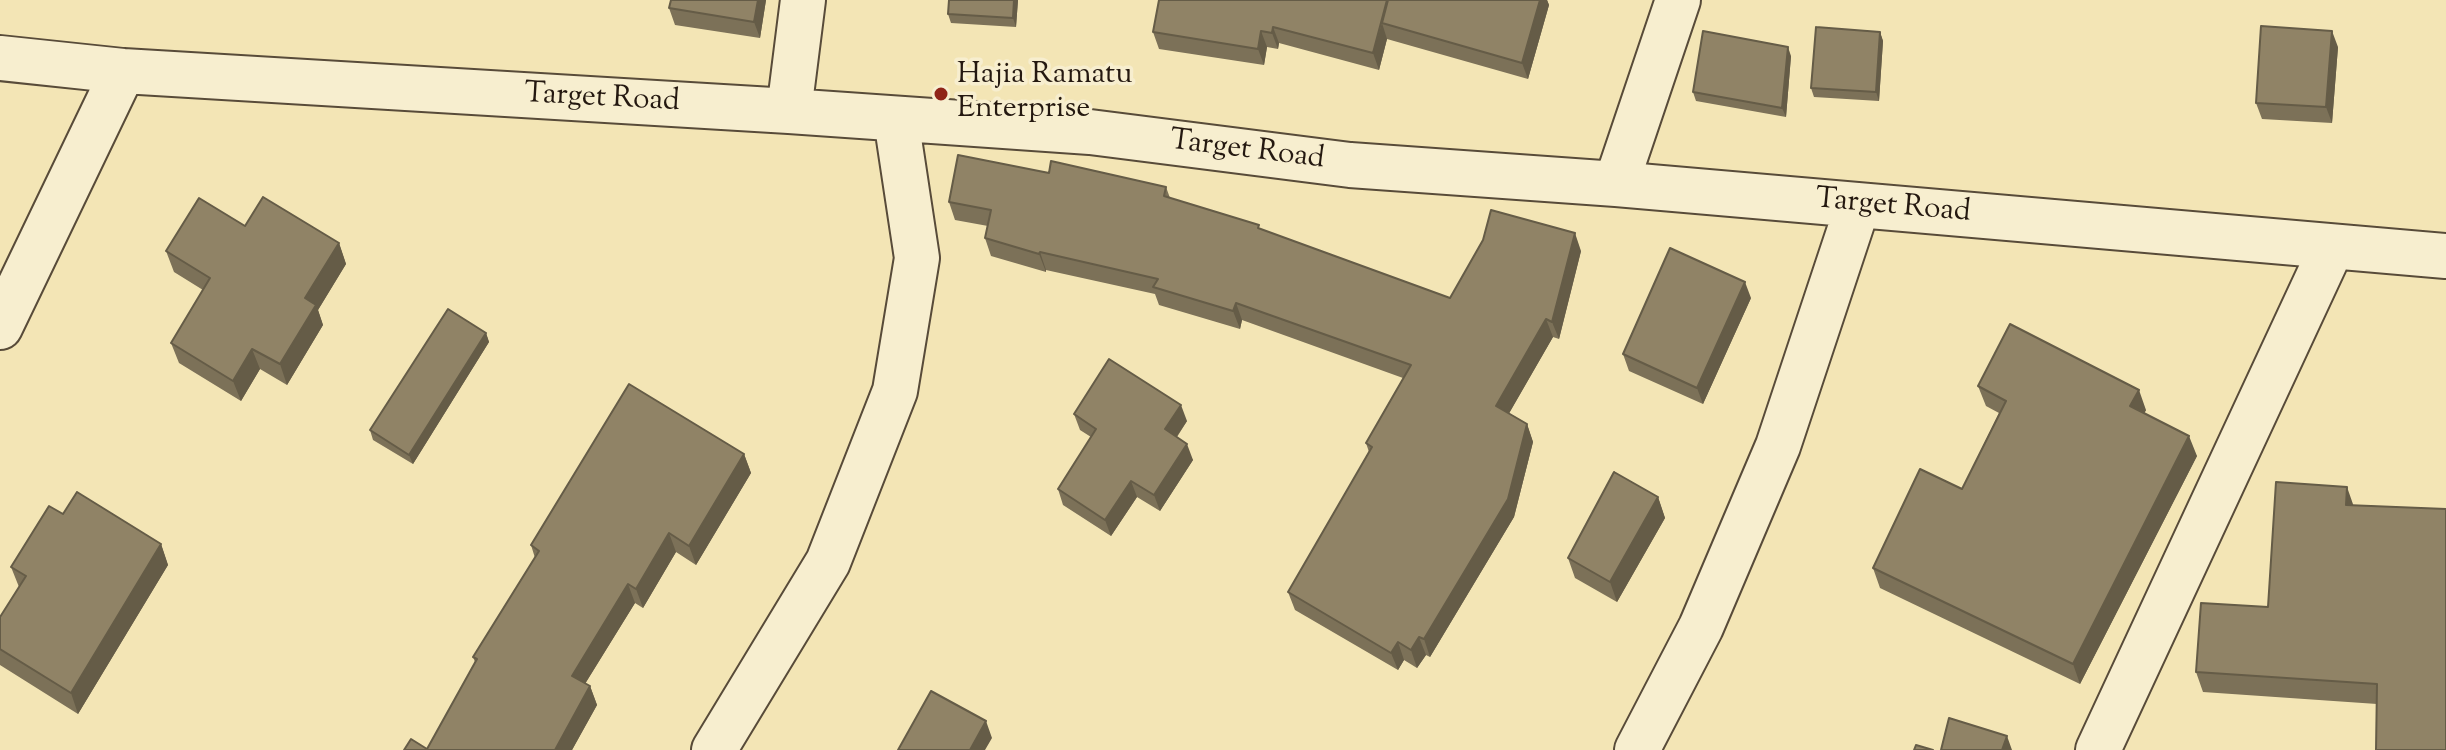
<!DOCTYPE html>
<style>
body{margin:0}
canvas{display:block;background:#f3e5b5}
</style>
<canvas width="2446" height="750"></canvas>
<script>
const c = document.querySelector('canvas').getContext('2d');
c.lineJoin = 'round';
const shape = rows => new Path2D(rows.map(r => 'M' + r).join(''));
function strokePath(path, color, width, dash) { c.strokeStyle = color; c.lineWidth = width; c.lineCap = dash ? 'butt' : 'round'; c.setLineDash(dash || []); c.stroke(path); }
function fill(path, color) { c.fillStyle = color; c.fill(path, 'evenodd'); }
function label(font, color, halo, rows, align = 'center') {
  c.font = font + ' "Sorts Mill Goudy",serif'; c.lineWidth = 7; c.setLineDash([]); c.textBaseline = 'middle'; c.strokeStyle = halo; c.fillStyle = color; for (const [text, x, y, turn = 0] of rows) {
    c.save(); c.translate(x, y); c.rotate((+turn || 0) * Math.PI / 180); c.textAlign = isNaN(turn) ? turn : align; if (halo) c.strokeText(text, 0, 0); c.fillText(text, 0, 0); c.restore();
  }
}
const street = shape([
 [0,58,123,71,789,111,1090,132,1350,165,1616,184,2446,256],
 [789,111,803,0],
 [1616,184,1678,0],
 [0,327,123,71],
 [714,750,828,562,895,391,917,258,896,119],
 [1637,750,1701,627,1778,446,1858,205],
 [2098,750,2332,247]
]);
const wall = shape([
 [766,0,760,38,675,25,669,8],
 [949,0,1018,0,1016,27,951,23,948,14],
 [1159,0,1547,0,1549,5,1528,79,1387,39,1379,70,1279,43,1278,49,1267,47,1264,65,1159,49,1153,32],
 [1880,32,1883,41,1879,101,1814,97,1811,88],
 [2338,47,2332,123,2262,119,2256,103],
 [1791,56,1786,117,1696,101,1693,92],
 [1166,187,1170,198,1261,229,1450,298,1581,251,1559,339,1553,337,1509,413,1527,424,1533,442,1514,517,1430,657,1426,655,1417,668,1404,660,1398,670,1295,610,1288,592,1369,452,1366,443,1403,378,1242,320,1240,329,1159,305,1155,294,1046,270,1046,272,991,256,985,238,988,226,955,220,949,202],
 [245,226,339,243,346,264,318,310,323,325,287,385,260,369,241,401,179,363,171,343,203,290,174,272,166,251],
 [1751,298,1703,404,1629,371,1623,354],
 [486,333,489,342,413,464,373,440,370,430],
 [1978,386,2146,410,2144,413,2197,456,2080,684,1880,588,1873,568,1962,489,1999,413,1986,406],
 [1074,414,1187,421,1177,437,1193,460,1160,511,1137,497,1111,536,1063,505,1058,489,1091,437,1080,430],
 [744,454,751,473,696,565,676,552,643,608,635,603,585,684,590,686,597,705,572,750,404,750,427,749,475,662,473,657,535,558,531,545],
 [1658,497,1665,518,1617,602,1575,578,1568,558],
 [2354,505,2446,509,2377,704,2203,692,2196,672,2268,607],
 [63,514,161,544,168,565,78,714,0,665,0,617,19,587,11,567]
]);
const shadedWall = shape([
 [758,0,766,0,760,38,754,22],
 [1014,0,1018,0,1016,27,1013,18],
 [1540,0,1547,0,1549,5,1528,79,1522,63],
 [1382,23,1387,39,1379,70,1373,53],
 [1273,27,1279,43,1278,49,1272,33],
 [1261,31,1267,47,1264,65,1258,49],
 [2332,31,2338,47,2332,123,2326,107],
 [1880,32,1883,41,1879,101,1876,92],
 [1788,47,1791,56,1786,117,1782,108],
 [1575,233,1581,251,1559,339,1552,322],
 [339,243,346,264,318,310,323,325,287,385,280,364,305,298],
 [1040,252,1046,270,1046,272,1039,254],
 [1745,282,1751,298,1703,404,1697,388],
 [1236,303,1242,320,1240,329,1233,311],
 [1546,319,1553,337,1503,424,1496,406],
 [486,333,489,342,413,464,409,455],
 [252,349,260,369,241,401,233,381],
 [2139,390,2146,410,2138,426,2130,406],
 [1181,405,1187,421,1171,445,1165,429],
 [1527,424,1533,442,1514,517,1430,657,1424,639],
 [2189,436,2197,456,2080,684,2073,664],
 [1187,444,1193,460,1160,511,1154,495],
 [744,454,751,473,696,565,689,546],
 [1131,481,1137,497,1111,536,1105,520],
 [2347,487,2354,507,2346,505],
 [1658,497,1665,518,1617,602,1610,582],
 [669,533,676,552,643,608,636,589],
 [161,544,168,565,78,714,71,693],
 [628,584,635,603,578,695,572,676],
 [1419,637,1426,655,1417,668,1411,650],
 [1398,642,1404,660,1398,670,1391,653],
 [590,686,597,705,572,750,555,750],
 [986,721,992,738,985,750,970,750],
 [2007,736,2012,750,2002,750]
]);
const building = shape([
 [671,0,758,0,754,22,669,8,671,0],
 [949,0,1014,0,1013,18,948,14,949,0],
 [1159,0,1387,0,1373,53,1273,27,1272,33,1261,31,1258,49,1153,32,1159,0],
 [1388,0,1540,0,1522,63,1382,23,1388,0],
 [2261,26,2332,31,2326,107,2256,103,2261,26],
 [1816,27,1880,32,1876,92,1811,88,1816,27],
 [1703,31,1788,47,1782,108,1693,92,1703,31],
 [958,155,1049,173,1051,161,1166,187,1164,196,1259,225,1258,228,1450,298,1483,240,1491,210,1575,233,1552,322,1546,319,1496,406,1527,424,1508,499,1424,639,1419,637,1411,650,1398,642,1391,653,1288,592,1372,447,1366,443,1411,365,1236,303,1233,311,1153,287,1158,279,1040,252,1039,254,985,238,991,210,949,202,958,155],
 [263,197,339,243,305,298,316,305,280,364,252,349,233,381,171,343,210,278,166,251,199,198,245,226,263,197],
 [1670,248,1745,282,1697,388,1623,354,1670,248],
 [448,309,486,333,409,455,370,430,448,309],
 [2010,324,2139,390,2130,406,2189,436,2073,664,1873,568,1920,469,1962,489,2006,401,1978,386,2010,324],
 [1109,359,1181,405,1165,429,1187,444,1154,495,1131,481,1105,520,1058,489,1096,429,1074,414,1109,359],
 [629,384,744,454,689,546,669,533,636,589,628,584,572,676,590,686,555,750,404,750,411,739,427,749,477,659,473,657,539,551,531,545,629,384],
 [1614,472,1658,497,1610,582,1568,558,1614,472],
 [2276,482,2347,487,2346,505,2446,509,2446,750,2376,750,2377,684,2196,672,2201,603,2268,607,2276,482],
 [77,492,161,544,71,693,0,649,0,617,26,576,11,567,49,506,63,514,77,492],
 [931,691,986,721,970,750,898,750,931,691],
 [1949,718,2007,736,2002,750,1941,750,1949,718],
 [1916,745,1933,750,1914,750,1916,745]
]);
const markers = [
 [941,94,8,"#8f2418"]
];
const poiNames = [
 ["Hajia Ramatu",957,77],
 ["Enterprise",957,111]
];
const streetNames = [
 ["Target Road",602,100,3],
 ["Target Road",1247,152,7],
 ["Target Road",1893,208,5]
];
strokePath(street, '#584b39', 48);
strokePath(street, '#f7eecf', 44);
fill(wall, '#7c7158');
fill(shadedWall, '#655c47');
fill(building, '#908366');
strokePath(building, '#655c47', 2);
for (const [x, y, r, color] of markers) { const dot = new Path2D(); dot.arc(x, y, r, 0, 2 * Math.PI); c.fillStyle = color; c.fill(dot); strokePath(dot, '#f7eecf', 3); }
label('30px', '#241810', '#f7eecf', poiNames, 'left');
label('30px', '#241810', '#f7eecf', streetNames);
</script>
